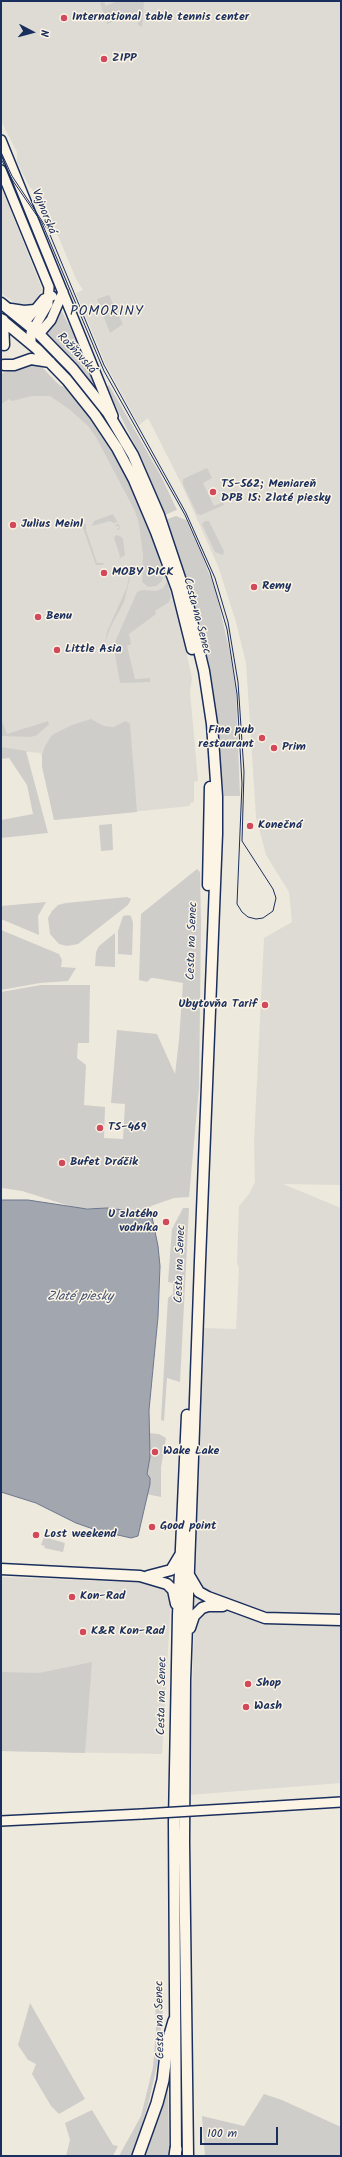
<!DOCTYPE html>
<meta charset="utf-8">
<style>
body{margin:0}
#map{position:relative;width:342px;height:2157px;overflow:hidden;background:#eee9dd;font-family:Kalam,sans-serif}
canvas{display:block}
.frame{position:absolute;inset:0;border:2px solid #1b2f5e;pointer-events:none}
.north{position:absolute;left:12px;top:12px;width:40px;height:40px;-webkit-text-stroke:3px #fcf5e5;paint-order:stroke;rotate:96deg;font-size:11px;font-weight:700;line-height:16px;text-align:center;color:#1b2f5e}
.north::after{content:'';display:block;margin:auto;width:14px;height:18px;background:#1b2f5e;clip-path:polygon(50% 0,100% 100%,50% 72%,0 100%)}
.scale{position:absolute;left:200px;top:2127px;width:78px;height:18px;box-sizing:border-box;border:2px solid #1b2f5e;border-top:0;padding-left:5px;font-size:12px;line-height:14px;white-space:nowrap;color:#1b2f5e;-webkit-text-stroke:3px #fcf5e5;paint-order:stroke}
</style>
<div id="map">
<canvas width="342" height="2157"></canvas>
<div class="frame"></div>
<div class="north">N</div>
<div class="scale">100 m</div>
</div>
<script>
const c = document.querySelector('canvas').getContext('2d');
c.lineJoin = 'round';
function fill(path, color) { c.fillStyle = color; c.fill(path, 'evenodd'); }
const shape = rows => new Path2D(rows.map(r => 'M' + r).join(''));
function strokePath(path, color, width, dash) { c.strokeStyle = color; c.lineWidth = width; c.lineCap = dash ? 'butt' : 'round'; c.setLineDash(dash || []); c.stroke(path); }
function label(font, color, halo, rows, align = 'center') {
  c.font = font + ' Kalam,sans-serif'; c.lineWidth = 3; c.setLineDash([]); c.textBaseline = 'middle'; c.strokeStyle = halo; c.fillStyle = color; for (const [text, x, y, turn = 0] of rows) {
    c.save(); c.translate(x, y); c.rotate((+turn || 0) * Math.PI / 180); c.textAlign = isNaN(turn) ? turn : align; if (halo) c.strokeText(text, 0, 0); c.fillText(text, 0, 0); c.restore();
  }
}
const built = shape([
 [1,1,341,1,341,1185,283,1184,341,1208,341,1783,189,1795,203,1328,236,1329,239,1267,237,1264,239,1206,249,1194,255,1182,254,1142,264,938,292,922,289,892,266,855,256,817,246,663,236,622,218,566,180,481,148,418,139,425,106,365,76,293,83,290,76,279,45,204,29,186,17,162,17,152,1,121],
 [1,186,42,289,39,297,27,307,20,307,1,293],
 [32,366,65,388,112,448,132,487,160,555,176,605,192,678,190,691,198,781,194,782,194,802,190,803,190,806,54,820,41,753,1,750,1,374],
 [1,1577,152,1583,163,1586,168,1591,171,1599,162,1754,1,1751]
]);
const green = shape([
 [117,1,144,1,142,27,138,25,138,12,107,24,100,3,104,2,106,6],
 [109,295,123,324,110,333,97,299],
 [59,306,87,360,99,394,43,334],
 [40,338,95,400,133,460,129,462,115,435,66,372,38,344,37,341],
 [29,362,40,365,60,386,66,387,101,432,140,505,154,539,163,575,162,581,156,586,148,587,142,582,143,555,139,524,135,511,96,437,88,426,69,409,50,396,32,396,12,401,9,399,1,404,1,374],
 [109,385,161,476,177,510,174,511,165,515,143,461,106,387],
 [207,468,212,478,203,483,214,506,223,502,224,505,201,515,197,514,183,484,183,479],
 [113,514,120,527,119,530,116,529,119,528,119,526,114,526,118,524,117,522,114,523,110,521,92,526,94,521],
 [176,516,186,520,202,555,216,592,230,653,236,693,240,796,224,796,210,672,194,606,165,520],
 [205,521,209,521,224,551,223,555,215,552,202,524],
 [84,524,86,524,86,530,97,563,104,563,103,565,96,565,83,528],
 [116,535,120,536,123,539,125,555,119,559,120,556,114,538],
 [132,561,131,574,124,602,110,628,105,643,107,632,127,587],
 [167,582,171,596,169,602,155,611,156,614,129,634,131,644,127,646,135,679,150,678,150,682,120,683,114,649,115,642,137,592,142,590,156,591,163,588],
 [1,719,7,734,48,721,49,724,37,735,31,737,1,736],
 [91,719,104,726,113,727,126,721,130,724,137,812,54,820,42,767,42,755,45,746,52,735,72,725],
 [1,747,26,751,48,833,1,838,1,820,33,814,27,785,9,758,1,759],
 [112,824,113,850,101,851,99,825],
 [197,869,200,872,201,924,199,1088,189,1197,174,1198,151,1206,147,1213,107,1208,76,1208,22,1191,2,1188,1,992,41,985,90,985,89,1043,78,1043,77,1058,86,1065,84,1105,105,1107,104,1138,123,1139,125,1104,111,1103,117,1030,157,1034,175,1074,179,1040,183,983,154,978,151,978,147,982,139,980,141,914],
 [127,897,131,899,128,905,78,944,67,946,59,944,50,934,48,918,52,911,58,905,66,903],
 [46,902,38,916,39,935,1,919,1,906],
 [128,915,131,916,133,923,132,955,118,954,118,931,123,916],
 [1,930,59,954,62,960,61,967,76,968,68,981,40,983,1,990],
 [115,933,115,967,95,966,96,952,99,946],
 [183,1208,189,1208,180,1382,167,1378,164,1421,161,1420,168,1298,173,1294,173,1283,168,1282,172,1229],
 [149,1433,159,1434,166,1438,161,1467,161,1497,141,1493],
 [44,1537,65,1543,63,1552,44,1548,45,1546,41,1545],
 [92,1662,85,1753,1,1751,1,1672,39,1673],
 [155,1992,164,1993,159,2056,149,2101,133,2156,119,2156,141,2116,153,2067,156,2031],
 [30,2003,85,2099,59,2114,51,2106,32,2074,36,2064,28,2060,18,2045],
 [168,2077,169,2156,143,2156],
 [264,2094,282,2100,341,2127,341,2156,205,2156,202,2116,244,2126],
 [92,2110,113,2145,118,2146,113,2156,66,2156,70,2140,65,2123]
]);
const water = shape([
 [1,1200,28,1200,87,1209,107,1208,147,1213,152,1217,158,1246,160,1266,158,1317,149,1410,150,1457,147,1474,150,1478,150,1484,138,1536,131,1538,96,1530,76,1523,36,1503,1,1492,1,1200]
]);
const secondary = shape([
 [1,140,113,416],
 [1,170,49,287,48,304,31,333,31,343],
 [25,322,44,299,52,296],
 [39,334,51,320,63,292],
 [260,1807,341,1802],
 [1,1821,142,1814]
]);
const primary = shape([
 [1,303,39,334,73,369,108,413,133,455,159,515,186,596,204,671,212,724,217,796,217,834,200,1261,185,1680,184,1842,188,2156],
 [11,309,24,311,35,310],
 [1,319,37,349,67,380,95,415,117,448,134,480,156,532,177,589,192,649],
 [3,320,4,345],
 [4,365,14,365,31,359,50,362],
 [208,885,210,787],
 [1,1569,140,1576,167,1584,173,1590,176,1604],
 [189,1575,199,1592,208,1597,265,1618,341,1620],
 [148,1576,171,1570,180,1555],
 [190,1628,194,1616,202,1608,208,1606,223,1606],
 [176,2156,174,1822,178,1615,187,1415]
]);
const highway = shape([
 [138,2156,157,2103,163,2080,167,2045,174,2021],
 [175,2156,176,2149]
]);
const tram = shape([
 [1,152,12,176,48,230,104,365,186,513,215,578,228,622,238,682,244,772,242,841,273,889,276,898,273,911,263,918,256,919,248,917,242,912,237,904,242,784,237,694,227,629,210,572,185,515,104,371,42,223,13,181,1,159]
]);
const secondaryBridge = shape([
 [142,1814,260,1807]
]);
const markers = [
 [64,18,4,"#d1495b"],
 [104,59,4,"#d1495b"],
 [213,492,4,"#d1495b"],
 [13,525,4,"#d1495b"],
 [104,573,4,"#d1495b"],
 [254,587,4,"#d1495b"],
 [38,617,4,"#d1495b"],
 [57,650,4,"#d1495b"],
 [262,738,4,"#d1495b"],
 [274,748,4,"#d1495b"],
 [250,826,4,"#d1495b"],
 [265,1005,4,"#d1495b"],
 [100,1128,4,"#d1495b"],
 [62,1163,4,"#d1495b"],
 [166,1222,4,"#d1495b"],
 [155,1452,4,"#d1495b"],
 [152,1527,4,"#d1495b"],
 [36,1535,4,"#d1495b"],
 [72,1597,4,"#d1495b"],
 [83,1632,4,"#d1495b"],
 [248,1684,4,"#d1495b"],
 [246,1707,4,"#d1495b"]
];
const poiNames = [
 ["International table tennis center",72,18],
 ["ZIPP",112,59],
 ["TS-562; Meniareň",221,485],
 ["DPB 15: Zlaté piesky",221,499],
 ["Julius Meinl",21,525],
 ["MOBY DICK",112,573],
 ["Remy",262,587],
 ["Benu",46,617],
 ["Little Asia",65,650],
 ["Fine pub",254,731,"right"],
 ["restaurant",254,745,"right"],
 ["Prim",282,748],
 ["Konečná",258,826],
 ["Ubytovňa Tarif",257,1005,"right"],
 ["TS-469",108,1128],
 ["Bufet Dráčik",70,1163],
 ["U zlatého",158,1215,"right"],
 ["vodníka",158,1229,"right"],
 ["Wake Lake",163,1452],
 ["Good point",160,1527],
 ["Lost weekend",44,1535],
 ["Kon-Rad",80,1597],
 ["K&R Kon-Rad",91,1632],
 ["Shop",256,1684],
 ["Wash",254,1707]
];
const streetNames = [
 ["Vajnorská",43,212,68],
 ["Rožňavská",76,354,47],
 ["Cesta na Senec",196,616,75],
 ["Cesta na Senec",193,941,-88],
 ["Cesta na Senec",181,1264,-88],
 ["Cesta na Senec",163,1696,-89],
 ["Cesta na Senec",161,2020,-91]
];
const waterNames = [
 ["Zlaté piesky",80,1298]
];
const quarterNames = [
 ["POMORINY",107,313]
];
fill(built, '#dedbd4');
fill(green, '#cfcdca');
fill(water, '#a2a7af');
strokePath(water, '#6c778f', 1);
strokePath(secondary, '#1b2f5e', 12);
strokePath(primary, '#1b2f5e', 13);
strokePath(highway, '#1b2f5e', 14);
strokePath(secondary, '#fcf5e5', 9);
strokePath(primary, '#fcf5e5', 10);
strokePath(highway, '#fcf5e5', 11);
strokePath(tram, '#1b2f5e', 1);
strokePath(secondaryBridge, '#1b2f5e', 12, []);
strokePath(secondaryBridge, '#fcf5e5', 9);
for (const [x, y, r, color] of markers) { const dot = new Path2D(); dot.arc(x, y, r, 0, 2 * Math.PI); c.fillStyle = color; c.fill(dot); strokePath(dot, '#fcf5e5', 1.5); }
label('bold 12px', '#1b2f5e', '#fcf5e5', poiNames, 'left');
label('12px', '#1b2f5e', '#fcf5e5', streetNames);
label('italic 13px', '#445376', '#fcf5e5', waterNames);
c.letterSpacing = '1px';
label('14px', '#1b2f5e', '#fcf5e5', quarterNames);
c.letterSpacing = '0px';
</script>
